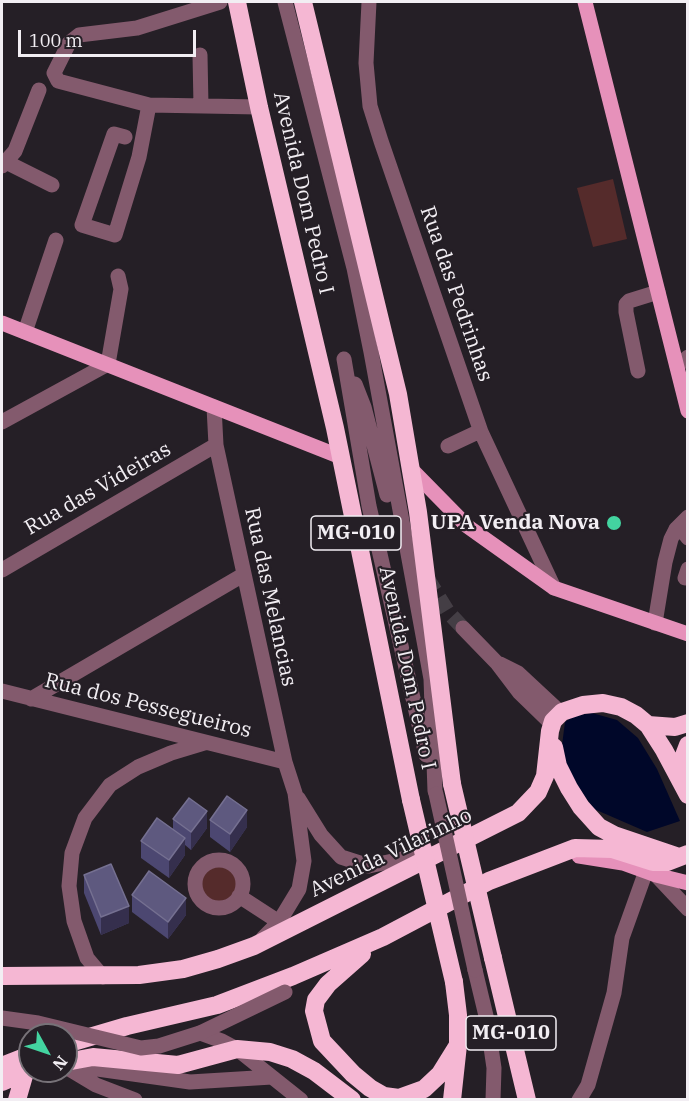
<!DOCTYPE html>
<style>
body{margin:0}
#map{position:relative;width:689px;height:1101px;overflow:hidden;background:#251f26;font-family:"IBM Plex Serif",serif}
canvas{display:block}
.frame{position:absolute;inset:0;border:3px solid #f2eef3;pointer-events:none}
.north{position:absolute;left:18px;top:1023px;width:60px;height:60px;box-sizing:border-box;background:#251f26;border:2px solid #777278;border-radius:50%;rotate:130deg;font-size:16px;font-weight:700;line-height:24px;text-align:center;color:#f2eef3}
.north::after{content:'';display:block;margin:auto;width:21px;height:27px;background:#43d4a0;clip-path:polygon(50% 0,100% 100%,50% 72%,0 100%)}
.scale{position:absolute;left:18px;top:30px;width:178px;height:27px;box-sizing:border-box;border:3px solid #f2eef3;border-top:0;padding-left:8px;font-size:18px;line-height:21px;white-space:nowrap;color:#f2eef3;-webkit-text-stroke:4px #251f26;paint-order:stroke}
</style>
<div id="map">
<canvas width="689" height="1101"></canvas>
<div class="frame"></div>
<div class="north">N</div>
<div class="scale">100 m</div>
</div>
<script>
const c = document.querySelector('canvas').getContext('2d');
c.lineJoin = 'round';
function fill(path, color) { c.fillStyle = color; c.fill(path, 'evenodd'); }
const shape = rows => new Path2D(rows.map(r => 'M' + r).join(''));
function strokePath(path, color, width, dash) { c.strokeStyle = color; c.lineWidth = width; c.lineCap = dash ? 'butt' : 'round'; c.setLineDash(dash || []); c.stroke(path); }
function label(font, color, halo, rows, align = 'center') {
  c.font = font + ' "IBM Plex Serif",serif'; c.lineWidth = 4.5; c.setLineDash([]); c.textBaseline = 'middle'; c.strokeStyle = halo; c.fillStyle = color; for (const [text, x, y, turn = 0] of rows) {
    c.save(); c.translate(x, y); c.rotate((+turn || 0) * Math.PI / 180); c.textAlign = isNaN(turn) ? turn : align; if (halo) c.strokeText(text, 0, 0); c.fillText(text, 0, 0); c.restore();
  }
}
const green = shape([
 [613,179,627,239,593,247,577,188],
 '201 884a18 18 0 1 1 36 0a18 18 0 1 1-36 0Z'
]);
const water = shape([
 [592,713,617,720,638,738,657,769,680,821,647,832,594,809,572,779,561,753,565,722,573,716]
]);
const minorTunnel = shape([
 [427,578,448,612,463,628]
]);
const minor = shape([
 [220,2,137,28,79,35,69,43,54,73,58,81,149,105,259,107],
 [285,2,354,268,371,352,431,679,435,791],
 [369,2,366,63,370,106,381,141,481,432,554,588],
 [200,55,201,106],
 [125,137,114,134,82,225,115,235,139,157,149,105],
 [6,162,52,185],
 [2,166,15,151,39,90],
 [25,332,56,240],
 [344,359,369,506,426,755],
 [677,366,688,357],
 [638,371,626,312,626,304,629,301,658,292],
 [355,384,364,407,387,495],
 [214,407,216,445,285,762,295,793,304,861,299,889,279,922,263,938],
 [2,422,108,364,121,289,118,276],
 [448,446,480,431],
 [676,529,685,534,688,538],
 [2,570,216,445],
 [685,578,688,569],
 [655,623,665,562,671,539,676,529,688,517],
 [463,628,497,663,519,692,552,724],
 [500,664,518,673,561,713],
 [2,691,285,762],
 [31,699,243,575],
 [298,798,321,835,341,857,369,866,430,853],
 '195 884a24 24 0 1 1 48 0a24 24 0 1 1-48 0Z',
 [656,875,688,909],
 [239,896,279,922],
 [475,970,487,1020,494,1068,493,1100],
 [103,977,87,958,74,921,69,886,72,853,85,818,110,785,138,767,171,753,204,743],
 [200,1033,222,1041,237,1049,301,1100],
 [69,1065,190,1082,272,1077],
 [66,1067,96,1085,135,1100],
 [579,1100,588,1085,614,993,622,938,646,871]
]);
const major = shape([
 [585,2,688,411],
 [2,323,341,457],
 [412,470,467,526,554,588,688,634],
 [579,856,623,863,656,875,688,883]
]);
const highway = shape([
 [237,2,259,107,335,428,411,800],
 [303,2,398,394,418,512,452,784],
 [648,725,675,727,688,723],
 [554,747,558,766,569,788,581,807,599,827,614,835,679,857],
 [677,774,688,745],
 [362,954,328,984,316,1000,314,1011,322,1041,353,1074,370,1088,384,1096,399,1098,424,1089,440,1074,458,1045],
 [493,958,527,1100],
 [2,976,139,975,183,969,218,959,254,946,518,813,538,792,545,776,550,731,553,721,562,712,583,705,603,703,621,707,636,715,648,725,664,750,688,795],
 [66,1044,127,1026,217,1005,293,976,383,937,489,881,575,848,612,849,653,862,667,862,688,854],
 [66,1062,93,1057,178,1065,237,1049,270,1052,292,1059,314,1071,352,1100],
 [2,1066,30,1055],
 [2,1082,30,1070],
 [17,1100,30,1055],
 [452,1100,458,1045,458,1015,454,982]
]);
const minorBridge = shape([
 [436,794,475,970],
 [2,1018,38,1023,141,1048,159,1046,200,1033,285,992]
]);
const highwayBridge = shape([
 [452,784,493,958],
 [411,800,454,982]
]);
const wall = shape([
 [173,819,207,828,191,850,185,845,185,855,169,878,141,858,141,841,173,829],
 [210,820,247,827,230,852,210,837],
 [84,875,129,923,101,935,84,893],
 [132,895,186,915,168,939,132,912]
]);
const shadedWall = shape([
 [247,810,247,827,230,852,230,834],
 [207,811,207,828,191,850,191,832],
 [185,838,185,855,169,878,169,860],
 [186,898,186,915,168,939,168,922],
 [129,906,129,923,101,935,101,917]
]);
const building = shape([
 [227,796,247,810,230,834,210,820,227,796],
 [189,798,207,811,191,832,173,819,189,798],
 [157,818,185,838,169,860,141,841,157,818],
 [111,864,129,906,101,917,84,875,111,864],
 [149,871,186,898,168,922,132,895,149,871]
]);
const markers = [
 [614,523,8,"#43d4a0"]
];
const shields = [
 [356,533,90],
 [511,1033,90]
];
const shieldNames = [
 ["MG-010",356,533],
 ["MG-010",511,1033]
];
const streetNames = [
 ["Avenida Dom Pedro I",303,193,77],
 ["Rua das Pedrinhas",456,294,71],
 ["Rua das Videiras",98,489,-30],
 ["Rua das Melancias",270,597,78],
 ["Avenida Dom Pedro I",407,668,78],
 ["Rua dos Pessegueiros",148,706,14],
 ["Avenida Vilarinho",391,853,-26]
];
const poiNames = [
 ["UPA Venda Nova",600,523]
];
fill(green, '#552b2b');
fill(water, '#000729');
strokePath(minorTunnel, '#443e45', 15, [15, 8]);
strokePath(minor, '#835a6d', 15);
strokePath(major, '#e691ba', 15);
strokePath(highway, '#f5b7d3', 18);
strokePath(minorBridge, '#835a6d', 15);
strokePath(highwayBridge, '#f5b7d3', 18);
fill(wall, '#4c4771');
fill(shadedWall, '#352f4d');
fill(building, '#5e597f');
strokePath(building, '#757091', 1.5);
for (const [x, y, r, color] of markers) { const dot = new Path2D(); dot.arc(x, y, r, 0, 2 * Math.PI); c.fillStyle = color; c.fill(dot); strokePath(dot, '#251f26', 2); }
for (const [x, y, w] of shields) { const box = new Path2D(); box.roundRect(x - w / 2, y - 17, w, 34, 4.5); c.fillStyle = '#251f26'; c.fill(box); strokePath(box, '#f2eef3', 1.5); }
label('bold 20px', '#f2eef3', null, shieldNames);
label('21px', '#f2eef3', '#251f26', streetNames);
label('bold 21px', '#f2eef3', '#251f26', poiNames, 'right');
</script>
